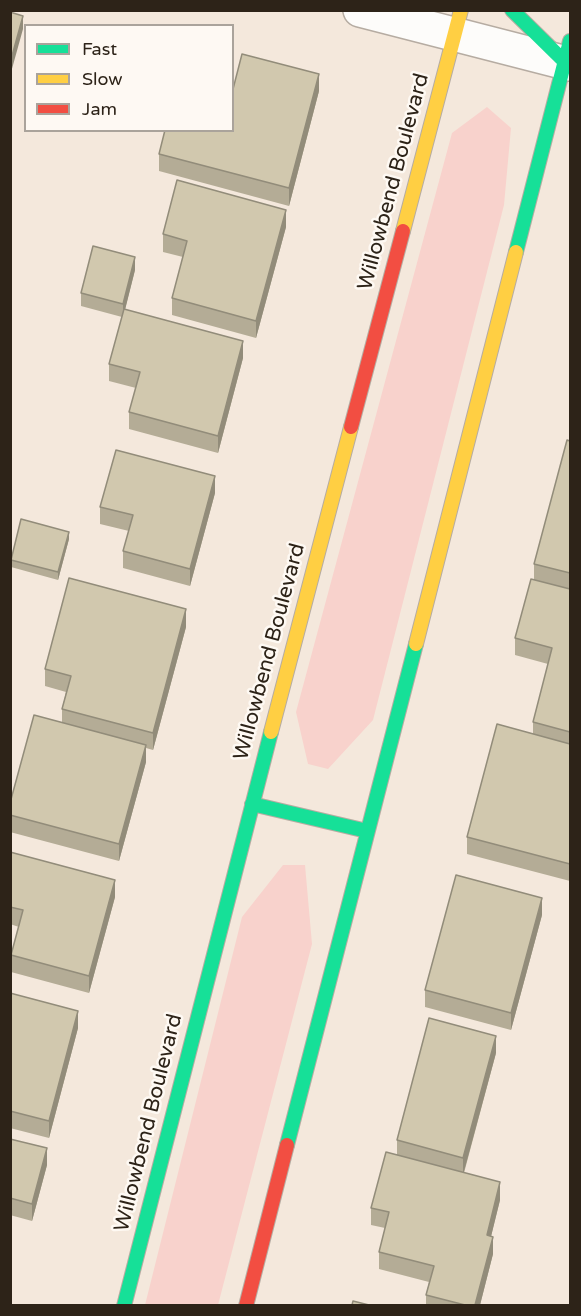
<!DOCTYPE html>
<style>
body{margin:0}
#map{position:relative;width:581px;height:1316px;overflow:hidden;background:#f4e8dc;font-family:"Varela Round",sans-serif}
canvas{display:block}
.frame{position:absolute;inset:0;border:12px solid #2d2318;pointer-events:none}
.legend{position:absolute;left:24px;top:24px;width:210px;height:108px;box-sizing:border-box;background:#fef9f3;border:2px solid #aaa39b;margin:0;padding:8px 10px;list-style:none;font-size:18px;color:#2d2318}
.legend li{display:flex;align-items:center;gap:12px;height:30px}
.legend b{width:30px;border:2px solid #aaa39b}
</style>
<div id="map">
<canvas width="581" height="1316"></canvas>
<div class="frame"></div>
<ul class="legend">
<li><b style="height:8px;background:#16e098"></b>Fast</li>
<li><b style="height:8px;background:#ffcf43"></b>Slow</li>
<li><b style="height:8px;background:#f24e42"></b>Jam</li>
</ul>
</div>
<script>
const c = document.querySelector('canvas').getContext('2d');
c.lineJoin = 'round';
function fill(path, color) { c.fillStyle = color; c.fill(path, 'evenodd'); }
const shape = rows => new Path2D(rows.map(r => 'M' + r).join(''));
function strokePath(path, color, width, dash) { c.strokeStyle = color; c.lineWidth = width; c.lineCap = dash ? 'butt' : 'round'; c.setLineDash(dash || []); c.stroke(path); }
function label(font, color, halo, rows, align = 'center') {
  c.font = font + ' "Varela Round",sans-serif'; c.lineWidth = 5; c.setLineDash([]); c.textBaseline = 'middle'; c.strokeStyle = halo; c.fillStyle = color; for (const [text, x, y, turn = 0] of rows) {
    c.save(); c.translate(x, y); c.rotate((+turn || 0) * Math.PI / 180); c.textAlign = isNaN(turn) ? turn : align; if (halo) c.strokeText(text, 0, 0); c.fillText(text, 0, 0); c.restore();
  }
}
const green = shape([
 [487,107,511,128,504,205,373,720,328,769,308,764,296,712,452,133],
 [283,865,305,865,312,944,218,1305,145,1305,242,917]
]);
const street = shape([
 [360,10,570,64]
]);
const fast = shape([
 [512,10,566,63],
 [516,252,570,41],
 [252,804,367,831],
 [287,1145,416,644],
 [124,1306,271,732]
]);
const slow = shape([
 [403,231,461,10],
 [416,644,516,252],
 [271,732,351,427]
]);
const jam = shape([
 [351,427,403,231],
 [246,1306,287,1145]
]);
const wall = shape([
 [319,91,289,206,159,171,159,154],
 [286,227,256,338,172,315,172,298,183,257,163,252,163,234],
 [135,270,125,309,243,358,218,453,129,429,129,412,136,388,109,381,109,364,122,317,81,306,81,293],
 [570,441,570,881,467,854,467,837,533,734,533,722,548,664,515,655,515,638,534,580,534,564],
 [215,493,190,586,123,568,123,551,129,531,100,524,100,507],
 [69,539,58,580,11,567,11,560],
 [186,627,153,750,146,748,146,762,119,861,10,832,10,803,62,723,62,709,66,692,45,686,45,669],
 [10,852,115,897,89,993,11,972,11,955,19,927,10,924],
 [542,915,511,1030,425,1007,425,990],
 [10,993,78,1028,49,1138,10,1128],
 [496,1053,464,1173,500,1200,491,1236,493,1254,480,1305,426,1305,426,1295,429,1282,379,1269,379,1252,385,1228,371,1225,371,1208,397,1155,397,1140],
 [10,1139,47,1165,32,1221,10,1215]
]);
const shadedWall = shape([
 [23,16,23,29,10,76,10,63],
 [319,74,319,91,289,206,289,188],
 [286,210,286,227,256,338,256,321],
 [135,257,135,270,123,318,123,304],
 [243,341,243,358,218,453,218,436],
 [215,476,215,493,190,586,190,569],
 [69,532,69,539,58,580,58,572],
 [186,609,186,627,153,750,153,733],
 [146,745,146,762,119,861,119,844],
 [115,880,115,897,89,993,89,976],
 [542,898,542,915,511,1030,511,1013],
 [78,1011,78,1028,49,1138,49,1121],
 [496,1036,496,1053,463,1175,463,1158],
 [47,1148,47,1165,32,1221,32,1204],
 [500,1182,500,1200,487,1253,487,1235],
 [493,1237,493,1254,480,1305,475,1305]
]);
const building = shape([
 [10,12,23,16,10,63,10,12],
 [242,54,319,74,289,188,159,154,165,130,232,130,232,93,242,54],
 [177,180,286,210,256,321,172,298,187,241,163,234,177,180],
 [93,246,135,257,123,304,81,293,93,246],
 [124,309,243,341,218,436,129,412,140,372,109,364,124,309],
 [567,440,570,441,570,573,534,564,567,440],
 [116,450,215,476,190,569,123,551,133,515,100,507,116,450],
 [21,519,69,532,58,572,11,560,21,519],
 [69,578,186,609,153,733,62,709,71,676,45,669,69,578],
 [531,579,570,589,570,732,533,722,552,648,515,638,531,579],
 [34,715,146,745,119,844,10,815,10,803,34,715],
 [497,724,570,744,570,864,467,837,497,724],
 [10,852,115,880,89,976,11,955,23,910,10,907,10,852],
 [456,875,542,898,511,1013,425,990,456,875],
 [10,993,78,1011,49,1121,10,1111,10,993],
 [429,1018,496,1036,463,1158,397,1140,429,1018],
 [10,1139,47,1148,32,1204,10,1198,10,1139],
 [386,1152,500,1182,487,1235,493,1237,475,1305,465,1305,426,1295,434,1266,379,1252,389,1212,371,1208,386,1152],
 [353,1301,369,1305,352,1305,353,1301]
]);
const streetNames = [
 ["Willowbend Boulevard",394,182,-75],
 ["Willowbend Boulevard",270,652,-75],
 ["Willowbend Boulevard",149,1123,-76]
];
fill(green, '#f8d2cc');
strokePath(street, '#b6aca2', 36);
strokePath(fast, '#b6aca2', 16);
strokePath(slow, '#b6aca2', 16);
strokePath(jam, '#b6aca2', 16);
strokePath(street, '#fdfcfa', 33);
strokePath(fast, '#16e098', 14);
strokePath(slow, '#ffcf43', 14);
strokePath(jam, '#f24e42', 14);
fill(wall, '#b4ac96');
fill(shadedWall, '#928c7a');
fill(building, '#d1c8ae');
strokePath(building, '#928c7a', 1.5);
label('21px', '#2d2318', '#fef9f3', streetNames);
</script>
